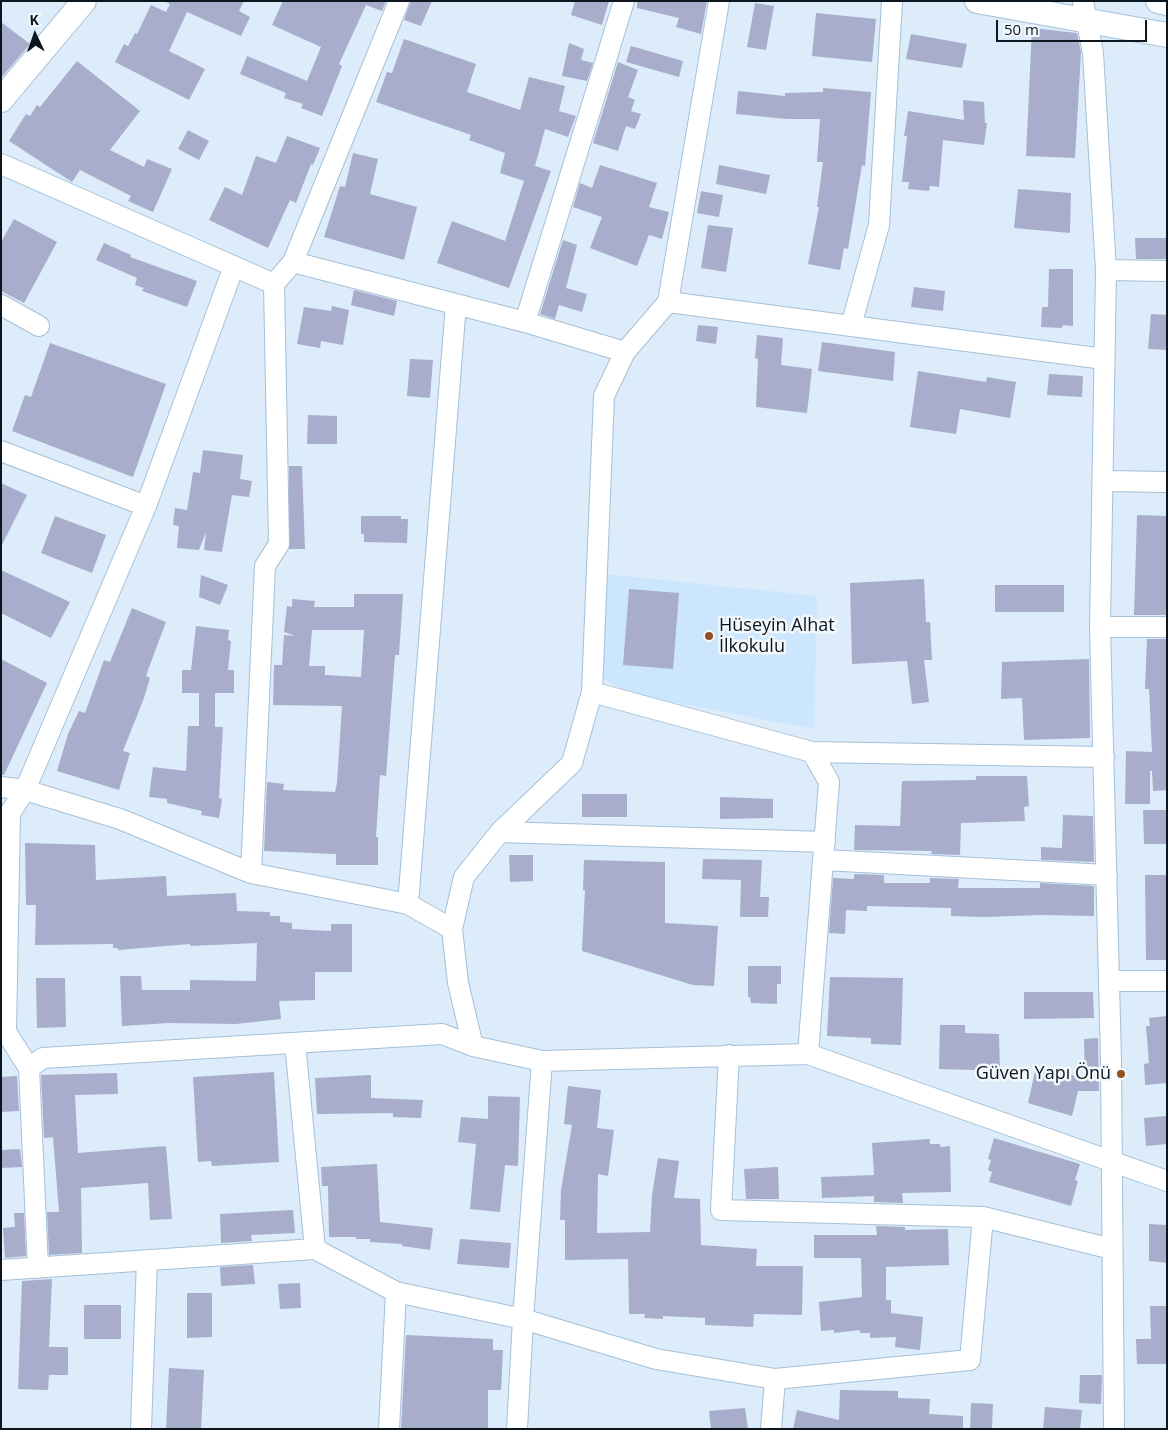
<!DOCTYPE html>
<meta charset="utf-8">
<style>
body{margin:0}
#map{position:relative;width:1168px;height:1430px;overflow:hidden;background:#dcecfa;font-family:"Open Sans",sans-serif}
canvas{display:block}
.frame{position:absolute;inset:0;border:2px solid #0c161e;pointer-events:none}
.north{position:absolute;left:10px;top:10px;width:50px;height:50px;-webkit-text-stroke:4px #f2f8fc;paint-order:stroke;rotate:357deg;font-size:14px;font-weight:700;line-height:20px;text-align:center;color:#0c161e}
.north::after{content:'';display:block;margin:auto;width:18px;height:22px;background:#0c161e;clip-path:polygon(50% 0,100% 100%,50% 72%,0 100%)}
.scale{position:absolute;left:996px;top:20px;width:151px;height:22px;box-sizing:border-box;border:2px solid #0c161e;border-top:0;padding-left:6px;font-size:15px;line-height:18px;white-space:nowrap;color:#0c161e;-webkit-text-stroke:4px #f2f8fc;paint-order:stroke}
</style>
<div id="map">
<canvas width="1168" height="1430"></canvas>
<div class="frame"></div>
<div class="north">K</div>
<div class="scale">50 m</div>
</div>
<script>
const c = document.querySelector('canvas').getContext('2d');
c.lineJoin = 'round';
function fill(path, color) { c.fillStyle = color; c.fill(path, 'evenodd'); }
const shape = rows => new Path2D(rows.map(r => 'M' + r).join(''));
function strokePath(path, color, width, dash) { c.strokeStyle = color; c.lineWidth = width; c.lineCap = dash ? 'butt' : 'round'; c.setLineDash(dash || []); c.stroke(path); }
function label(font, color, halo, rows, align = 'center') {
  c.font = font + ' "Open Sans",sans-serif'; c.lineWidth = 5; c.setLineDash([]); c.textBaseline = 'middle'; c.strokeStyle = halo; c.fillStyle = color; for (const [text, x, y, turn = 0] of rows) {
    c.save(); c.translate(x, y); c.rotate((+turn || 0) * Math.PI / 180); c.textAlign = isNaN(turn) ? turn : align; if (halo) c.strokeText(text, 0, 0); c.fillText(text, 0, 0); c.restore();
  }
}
const built = shape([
 [604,574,817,596,814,729,626,693,602,677]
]);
const building = shape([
 [164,1,244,1,239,11,250,17,241,36,187,12,169,51,205,69,189,100,115,62,124,44,128,46,135,33,137,34,151,5,166,12,170,4],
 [283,1,386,1,382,11,366,5,339,64,342,66,322,116,301,108,303,104,284,98,286,93,240,74,247,56,307,81,321,47,272,25],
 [411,1,432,1,421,26,404,20],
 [575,1,609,1,602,25,571,15],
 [637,1,707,1,701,34,676,27,679,18,637,8],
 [755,3,774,6,766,50,747,47],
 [816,13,876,19,872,62,812,56],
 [1,22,30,44,1,78],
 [1032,28,1077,33,1081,52,1075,158,1026,156],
 [911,34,967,44,962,68,906,59],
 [404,39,476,64,467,92,520,110,529,77,565,86,559,111,576,116,568,137,545,129,535,166,551,171,509,288,437,263,452,221,505,241,524,181,500,173,505,153,469,140,471,135,376,102,387,72,392,73],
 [569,43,584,49,581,60,593,63,587,81,562,76],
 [631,46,683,61,679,77,626,62],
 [77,61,140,111,110,150,144,167,147,159,172,169,153,212,128,201,131,196,80,170,72,182,9,141,26,114,30,116,37,105,40,107],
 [618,62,638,70,628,97,635,100,631,111,641,114,635,129,626,126,618,151,593,143],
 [823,88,871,92,865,166,862,165,848,249,844,248,840,270,808,264,819,207,817,207,823,162,817,162,820,119,787,119,736,114,738,91,785,96,785,93,823,92],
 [963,100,984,102,985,123,987,123,984,145,943,140,939,187,930,186,929,191,908,189,909,182,902,182,907,136,904,136,908,111,964,120],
 [188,130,209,141,199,160,178,149],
 [287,136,320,148,313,165,311,164,296,203,290,200,268,248,209,220,225,187,242,195,256,156,276,163],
 [353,153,378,159,370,194,417,207,404,260,324,237,340,186,345,187],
 [600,165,657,183,649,207,669,212,662,239,649,235,637,266,590,248,602,217,573,207,580,183,592,188],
 [719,165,770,175,766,194,716,184],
 [1018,189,1071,193,1070,233,1014,228],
 [701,191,723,195,719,217,697,213],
 [14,219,57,242,24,303,1,291,1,242],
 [708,225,733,228,726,272,701,268],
 [1135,238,1167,238,1167,259,1136,259],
 [563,240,577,245,566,288,587,294,582,312,559,305,555,319,540,314],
 [104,243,131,255,130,257,197,281,187,307,142,291,144,288,135,285,137,278,96,260],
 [1049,269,1073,269,1073,326,1063,325,1062,328,1041,327,1042,307,1048,307],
 [914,287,945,291,943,311,911,307],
 [354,290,397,301,394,316,351,305],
 [332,306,349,310,343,345,321,341,320,348,297,344,304,307,331,311],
 [1151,314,1167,315,1167,350,1148,349],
 [698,325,718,327,716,344,696,341],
 [757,335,783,338,781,365,812,369,807,413,756,407,758,359,755,358],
 [822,342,895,352,893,381,818,371],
 [50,343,166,384,133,477,12,431,25,395,31,397],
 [410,359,433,360,430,398,407,396],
 [918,371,986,382,987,377,1016,382,1010,418,960,409,956,434,910,427],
 [1049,374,1083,376,1082,397,1047,395],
 [308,415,337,416,337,444,307,444],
 [203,450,243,455,240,479,252,481,249,497,232,495,222,552,204,550,206,532,199,550,177,548,179,526,173,525,175,508,187,510,193,472,200,473],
 [289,466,302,466,305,549,289,549],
 [1,483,27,495,1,547],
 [1137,515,1167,516,1167,615,1134,615],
 [55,516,106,535,92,573,41,553],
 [361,516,401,516,401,519,408,519,407,543,364,542,364,534,361,534],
 [1,570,70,602,51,638,1,613],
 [201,575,228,585,220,605,199,597],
 [924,579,926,622,930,622,932,660,924,660,929,702,912,704,907,661,852,664,850,583],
 [995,585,1064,585,1064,612,995,612],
 [629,589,679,593,673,669,623,665],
 [354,594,403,594,399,655,395,655,386,776,380,775,376,837,378,837,378,865,336,865,336,854,264,851,267,782,284,784,283,790,335,792,337,783,342,706,273,705,274,665,282,665,284,635,295,636,284,632,287,606,292,607,292,599,315,601,314,607,354,607],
 [312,630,364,630,361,677,325,675,325,666,309,666],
 [132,608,166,622,148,670,146,676,150,678,144,698,123,751,130,753,119,790,57,771,68,734,79,711,85,713,104,660,110,662],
 [196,626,229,630,228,640,231,641,228,670,234,670,234,693,215,693,215,727,223,727,219,798,222,799,219,818,201,815,202,811,167,803,167,799,149,797,153,767,186,771,188,726,199,726,199,693,182,693,182,670,191,670],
 [1147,639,1167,639,1167,790,1153,791,1152,771,1150,771,1150,804,1125,804,1126,751,1152,752,1149,689,1145,689],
 [1,659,47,683,4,775,1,775],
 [1089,659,1090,738,1024,740,1022,698,1001,699,1002,662],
 [976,776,1027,776,1029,806,1024,807,1025,821,961,823,960,855,931,854,932,851,854,850,855,825,900,826,902,781,976,780],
 [582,794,627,794,627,817,582,817],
 [720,797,773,799,773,818,720,819],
 [1143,810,1167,810,1167,844,1144,844],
 [1063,815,1093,816,1094,862,1041,860,1041,847,1062,848],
 [25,843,95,845,96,880,166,876,167,896,236,893,237,911,270,912,270,916,280,916,280,922,292,923,292,929,331,931,331,924,352,924,352,972,315,972,315,1000,279,1001,281,1019,236,1024,169,1023,122,1026,120,976,141,976,142,990,190,990,190,980,256,981,257,943,190,946,190,944,118,950,118,948,113,948,113,944,35,945,36,905,26,905],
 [509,855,533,855,533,881,510,882],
 [703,859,762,860,760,897,769,897,768,917,740,917,741,880,702,879],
 [584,860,665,862,665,923,718,926,714,986,693,985,582,951,585,890,583,890],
 [854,874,884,875,884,883,930,883,930,878,959,879,958,888,1040,888,1040,883,1094,886,1094,916,1041,915,984,917,951,916,951,908,867,906,867,911,846,910,845,934,829,933,833,878,854,879],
 [1145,875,1167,875,1167,960,1146,960],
 [748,966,781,966,781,984,777,984,777,1004,751,1003,750,997,748,997],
 [830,977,903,978,901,1045,871,1044,871,1038,827,1036],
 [36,978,65,978,66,1027,37,1028],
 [1024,992,1093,992,1094,1018,1024,1019],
 [1167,1016,1167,1083,1145,1085,1144,1064,1149,1063,1146,1026,1150,1026,1149,1018],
 [940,1025,965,1025,965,1033,999,1034,1000,1073,976,1073,976,1070,939,1069],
 [1098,1038,1099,1091,1078,1091,1072,1116,1028,1103,1036,1067,1085,1078,1084,1039],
 [274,1072,279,1162,212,1166,211,1161,198,1162,193,1077],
 [117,1073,118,1094,75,1095,78,1153,166,1146,172,1219,150,1220,148,1183,81,1188,82,1253,49,1255,47,1212,59,1212,53,1137,44,1138,41,1075],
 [371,1075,371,1098,423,1100,421,1118,393,1117,393,1113,317,1114,315,1078],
 [17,1076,19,1111,1,1112,1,1077],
 [568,1086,601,1090,597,1128,614,1130,608,1176,598,1174,597,1233,650,1232,652,1195,658,1158,679,1161,674,1198,700,1199,701,1245,757,1249,756,1266,803,1266,802,1315,754,1314,753,1327,705,1325,705,1318,663,1316,663,1319,644,1318,645,1314,629,1314,628,1259,565,1260,565,1220,560,1220,561,1190,572,1125,564,1124],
 [488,1096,520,1097,518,1166,505,1165,500,1212,470,1209,476,1144,458,1142,461,1117,488,1119],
 [1167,1116,1167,1144,1146,1146,1144,1118],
 [994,1138,1080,1164,1075,1180,1078,1181,1071,1206,989,1182,992,1172,988,1170,991,1160,988,1159],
 [930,1139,930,1144,940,1144,940,1147,950,1146,951,1192,902,1193,903,1203,874,1202,874,1196,822,1198,821,1177,874,1175,872,1143],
 [20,1149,22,1167,1,1168,1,1150],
 [377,1164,380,1222,433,1228,430,1250,402,1246,402,1244,370,1242,370,1239,356,1239,356,1237,329,1237,328,1186,322,1186,321,1167],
 [778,1167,779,1199,746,1199,744,1169],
 [293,1210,295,1233,251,1235,252,1241,221,1243,220,1214],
 [14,1213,24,1213,26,1256,5,1258,3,1228,15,1227],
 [1149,1224,1167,1225,1167,1263,1149,1261],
 [876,1226,905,1227,905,1230,948,1229,949,1265,886,1267,886,1300,891,1300,891,1313,923,1317,920,1350,895,1347,896,1337,870,1338,870,1333,860,1333,860,1330,834,1333,834,1330,821,1331,819,1302,862,1297,861,1258,814,1258,814,1235,877,1235],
 [460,1239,511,1243,509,1268,457,1264],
 [253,1265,255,1284,221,1286,220,1267],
 [52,1279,49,1347,68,1347,68,1375,49,1375,48,1390,18,1389,22,1281],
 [300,1283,301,1308,280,1309,278,1284],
 [187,1293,212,1293,212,1337,187,1338],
 [84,1305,121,1305,121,1339,84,1339],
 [1150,1306,1167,1306,1167,1364,1137,1364,1136,1339,1151,1339],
 [406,1335,493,1339,493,1350,503,1350,501,1390,488,1390,488,1429,401,1429],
 [169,1368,204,1370,201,1429,166,1429],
 [1080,1375,1102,1375,1101,1404,1079,1403],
 [840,1390,898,1391,898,1398,930,1399,929,1414,963,1416,963,1429,793,1429,797,1410,839,1420],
 [971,1403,993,1404,992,1429,970,1429],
 [1045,1407,1082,1410,1080,1429,1043,1429],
 [745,1408,748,1429,711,1429,709,1411]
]);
const minor = shape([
 [1083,1,1093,53,1106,270,1100,627,1111,1061,1114,1429],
 [1,164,274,284],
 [293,262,525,322,625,352],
 [1106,270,1167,271],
 [668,302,1104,359],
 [1,305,39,326],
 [525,322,624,1],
 [851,326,879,225,892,1],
 [1,451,146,506],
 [1104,481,1167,482],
 [1100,627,1167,627],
 [592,692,812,752,829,782,808,1054],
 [812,752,1104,757],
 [1,787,25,790,120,819,251,873,408,904,452,929],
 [500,832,825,842],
 [823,860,1107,875],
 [251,873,265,566,279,544,274,284,293,262,399,1],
 [408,904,456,304],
 [1109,981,1167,981],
 [295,1043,315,1249,396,1292,389,1429],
 [473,1046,458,983,452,929,464,877,500,832,572,763,592,692,604,396,625,352,668,302,719,1],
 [729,1055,721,1210,983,1217,1112,1249],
 [29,1068,43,1058,442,1034,473,1046,542,1061,808,1054,1167,1181],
 [38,1268,29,1068,6,1032,10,813,25,790,146,506,234,266],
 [1,1270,315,1249],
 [396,1292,523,1319,656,1359,775,1379,970,1360,983,1217],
 [141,1429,147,1260],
 [517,1429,523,1319,542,1061],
 [771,1429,775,1379]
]);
const tertiary = shape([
 [977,1,1167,35],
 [1158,1,1167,3],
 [1,100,84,1]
]);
const markers = [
 [709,636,5,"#935021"],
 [1121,1074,5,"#935021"]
];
const poiNames = [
 ["Hüseyin Alhat",719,626],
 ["İlkokulu",719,647],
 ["Güven Yapı Önü",1111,1074,"right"]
];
fill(built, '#cbe6fd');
fill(building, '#a8adcb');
strokePath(minor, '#a5c0d6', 22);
strokePath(tertiary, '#a5c0d6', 26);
strokePath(minor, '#fff', 20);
strokePath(tertiary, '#fff', 24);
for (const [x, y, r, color] of markers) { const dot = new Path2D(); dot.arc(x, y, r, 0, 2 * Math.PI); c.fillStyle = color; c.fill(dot); strokePath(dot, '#f2f8fc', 2); }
label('18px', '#0c161e', '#f2f8fc', poiNames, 'left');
</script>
